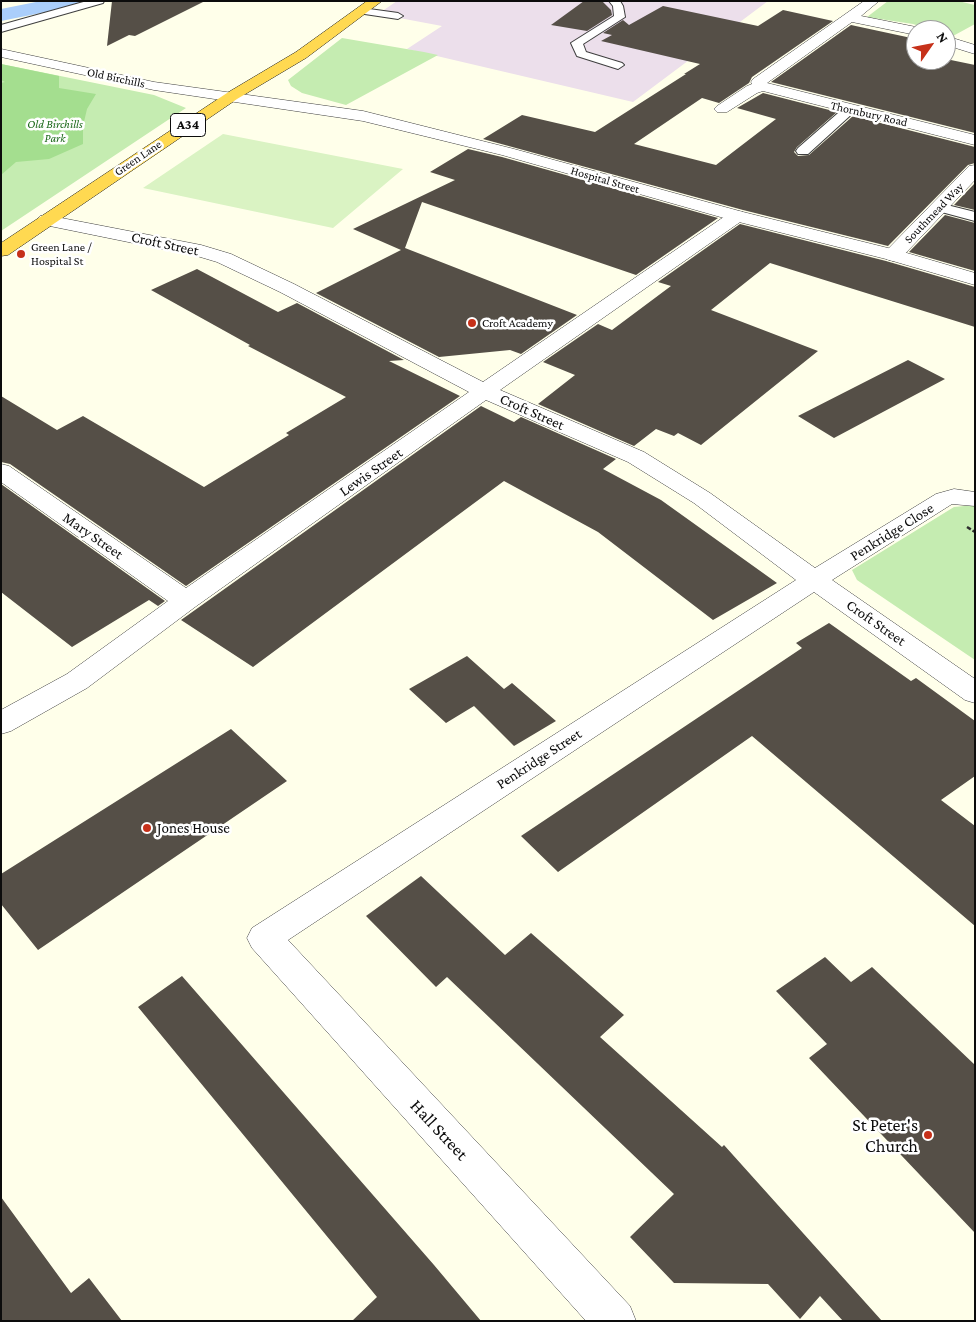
<!DOCTYPE html>
<style>
body{margin:0}
#map{position:relative;width:976px;height:1322px;overflow:hidden;background:#ffffea;font-family:"Crimson Pro",serif}
canvas{display:block}
.frame{position:absolute;inset:0;border:2px solid #0c0c0c;pointer-events:none}
.north{position:absolute;left:906px;top:20px;width:50px;height:50px;box-sizing:border-box;background:#fff;border:1px solid #9e9e9e;border-radius:50%;rotate:57deg;font-size:14px;font-weight:700;line-height:20px;text-align:center;color:#0c0c0c}
.north::after{content:'';display:block;margin:auto;width:18px;height:22px;background:#c6311a;clip-path:polygon(50% 0,100% 100%,50% 72%,0 100%)}
</style>
<div id="map">
<canvas width="976" height="1322"></canvas>
<div class="frame"></div>
<div class="north">N</div>
</div>
<script>
const c = document.querySelector('canvas').getContext('2d');
c.lineJoin = 'round';
function fill(path, color) { c.fillStyle = color; c.fill(path, 'evenodd'); }
const shape = rows => new Path2D(rows.map(r => 'M' + r).join(''));
function strokePath(path, color, width, dash) { c.strokeStyle = color; c.lineWidth = width; c.lineCap = dash ? 'butt' : 'round'; c.setLineDash(dash || []); c.stroke(path); }
function label(font, color, halo, rows, align = 'center') {
  c.font = font + ' "Crimson Pro",serif'; c.lineWidth = 5; c.setLineDash([]); c.textBaseline = 'middle'; c.strokeStyle = halo; c.fillStyle = color; for (const [text, x, y, turn = 0] of rows) {
    c.save(); c.translate(x, y); c.rotate((+turn || 0) * Math.PI / 180); c.textAlign = isNaN(turn) ? turn : align; if (halo) c.strokeText(text, 0, 0); c.fillText(text, 0, 0); c.restore();
  }
}
const industrial = shape([
 [397,1,768,1,633,102,407,49,442,26,378,14]
]);
const green = shape([
 [888,1,958,1,975,5,975,24,953,36,946,34,946,30,932,30,913,24,867,17],
 [342,38,424,52,438,55,346,105,302,93,291,86,288,80],
 [1,64,154,95,186,108,1,231],
 [975,505,975,660,857,580,852,570,954,507]
]);
const forest = shape([
 [1,64,59,76,59,88,96,94,87,109,83,126,83,144,49,159,16,162,1,175,1,83,5,82,1,80]
]);
const pitch = shape([
 [223,134,403,169,333,228,143,188]
]);
const canal = shape([
 [41,1,80,1,78,5,71,7,1,21,1,9,41,1]
]);
const building = shape([
 [112,1,205,1,135,36,129,35,107,46],
 [584,1,602,1,611,10,612,15,587,31,551,25],
 [663,6,758,26,783,10,833,21,752,77,749,83,719,103,702,98,634,144,716,165,776,119,737,108,763,93,837,112,797,147,794,152,798,156,809,155,853,116,975,147,975,163,968,165,888,246,743,210,483,139,522,115,595,132,686,74,684,74,700,64,601,41,612,35,603,33,623,20,629,25],
 [851,25,916,39,916,60,946,59,975,65,975,133,771,82],
 [468,149,502,157,718,218,636,275,422,202,405,248,577,315,521,354,510,350,439,357,316,293,401,250,353,229,455,180,430,172],
 [975,183,975,210,954,205],
 [945,215,975,223,975,271,909,252],
 [740,224,886,261,975,287,975,327,770,263,711,310,818,351,701,445,678,433,674,436,656,429,634,446,538,404,575,375,543,362,598,324,612,330,671,286,658,282],
 [197,269,278,312,297,303,404,360,389,361,460,396,186,586,10,464,1,462,1,396,57,430,83,416,204,487,289,435,286,433,346,397,248,346,250,345,151,290],
 [908,360,945,379,834,438,798,416],
 [481,406,514,422,521,417,616,459,603,469,661,500,777,583,713,620,598,532,504,481,253,667,181,620],
 [1,484,165,601,158,606,149,600,72,647,1,592],
 [829,623,911,681,916,678,975,721,975,776,941,800,975,826,975,926,752,736,558,872,521,836,802,648,796,643],
 [467,656,504,689,512,683,556,721,514,746,474,706,446,723,409,689],
 [231,729,287,781,38,950,1,904,1,874],
 [421,876,505,955,531,933,624,1015,600,1037,722,1147,724,1145,882,1321,843,1321,820,1296,800,1319,768,1284,674,1283,630,1237,674,1194,447,977,436,987,366,916],
 [825,957,851,982,872,967,975,1065,975,1233,809,1058,827,1044,776,991],
 [182,976,434,1265,481,1321,352,1321,377,1297,138,1007],
 [1,1197,71,1293,89,1278,122,1321,1,1321]
]);
const path = shape([
 [967,527,975,532]
]);
const service = shape([
 [87,1,104,1,103,3,1,32,1,25,87,1],
 [609,1,620,1,623,6,625,17,583,44,586,52,622,63,624,65,618,69,577,56,571,43,614,16,613,6,609,1],
 [362,8,398,13,403,16,398,19,358,13,357,11,362,8],
 [849,106,853,107,855,110,853,113,808,154,798,154,796,151,798,148,845,107,849,106],
 [939,203,975,212,975,221,934,210,932,207,934,204,939,203]
]);
const minor = shape([
 [864,1,879,1,861,16,916,27,922,30,916,30,916,35,852,22,767,83,975,135,975,145,763,91,757,93,727,112,717,112,714,109,717,106,747,86,752,84,751,82,753,79,864,1],
 [946,36,975,45,975,54,946,45,946,36],
 [975,165,975,180,900,259,893,261,886,259,884,255,886,251,969,166,975,165],
 [737,211,743,212,746,216,743,220,500,390,644,452,710,493,815,568,936,494,954,489,975,492,975,506,952,504,832,580,975,679,975,703,965,700,814,592,288,940,630,1306,636,1321,586,1321,252,948,247,938,252,928,796,580,694,503,628,462,486,400,195,607,87,688,11,731,1,734,1,710,67,674,168,601,1,482,1,464,9,466,186,588,469,392,280,292,217,262,197,256,40,224,37,220,40,216,46,215,201,245,231,254,294,284,483,382,731,212,737,211]
]);
const tertiary = shape([
 [1,49,154,82,363,111,514,149,743,212,900,251,975,273,975,285,886,259,731,220,502,155,363,121,154,90,1,57,1,49]
]);
const trunk = shape([
 [367,1,382,1,306,58,237,99,8,255,1,256,1,243,227,93,296,52,367,1]
]);
const markers = [
 [21,254,5,"#c6311a"],
 [472,323,5,"#c6311a"],
 [147,828,5,"#c6311a"],
 [928,1135,5,"#c6311a"]
];
const farStreetnames = [
 ["Old Birchills",116,78,12],
 ["Thornbury Road",869,114,13],
 ["Green Lane",138,158,-34],
 ["Hospital Street",605,180,16],
 ["Southmead Way",934,213,-46]
];
const farParknames = [
 ["Old Birchills",55,124],
 ["Park",55,138]
];
const farPoinames = [
 ["Green Lane /",31,247],
 ["Hospital St",31,261],
 ["Croft Academy",482,323]
];
const shields = [
 [188,125,35]
];
const shieldNames = [
 ["A34",188,125]
];
const streetNames = [
 ["Croft Street",165,244,12],
 ["Croft Street",532,412,24],
 ["Lewis Street",371,472,-35],
 ["Penkridge Close",892,532,-32],
 ["Mary Street",93,536,35],
 ["Croft Street",876,623,35],
 ["Penkridge Street",539,759,-33]
];
const poiNames = [
 ["Jones House",157,828]
];
const nearPoinames = [
 ["St Peter's",918,1125],
 ["Church",918,1146]
];
const nearStreetnames = [
 ["Hall Street",439,1130,47]
];
fill(industrial, '#ecdfeb');
fill(green, '#c5ecb1');
fill(forest, '#a4de8f');
fill(pitch, '#daf3c3');
fill(canal, '#aacefb');
fill(building, '#554f47');
strokePath(service, '#3f3f3f', 2);
strokePath(minor, '#3f3f3f', 1);
strokePath(tertiary, '#3f3f3f', 1);
strokePath(trunk, '#1d1d1d', 1);
strokePath(path, '#2e2e2e', 2.5, [4.5, 2]);
fill(service, '#fff');
fill(minor, '#fff');
fill(tertiary, '#fff');
fill(trunk, '#ffd951');
for (const [x, y, r, color] of markers) { const dot = new Path2D(); dot.arc(x, y, r, 0, 2 * Math.PI); c.fillStyle = color; c.fill(dot); strokePath(dot, '#fff', 2); }
label('12px', '#0c0c0c', '#fff', farStreetnames);
label('italic 12px', '#1a6818', '#fff', farParknames);
label('12px', '#0c0c0c', '#fff', farPoinames, 'left');
for (const [x, y, w] of shields) { const box = new Path2D(); box.roundRect(x - w / 2, y - 11.5, w, 23, 4); c.fillStyle = '#fff'; c.fill(box); strokePath(box, '#0c0c0c', 1); }
label('bold 14px', '#0c0c0c', null, shieldNames);
label('15px', '#0c0c0c', '#fff', streetNames);
label('15px', '#0c0c0c', '#fff', poiNames, 'left');
label('18px', '#0c0c0c', '#fff', nearPoinames, 'right');
label('18px', '#0c0c0c', '#fff', nearStreetnames);
</script>
